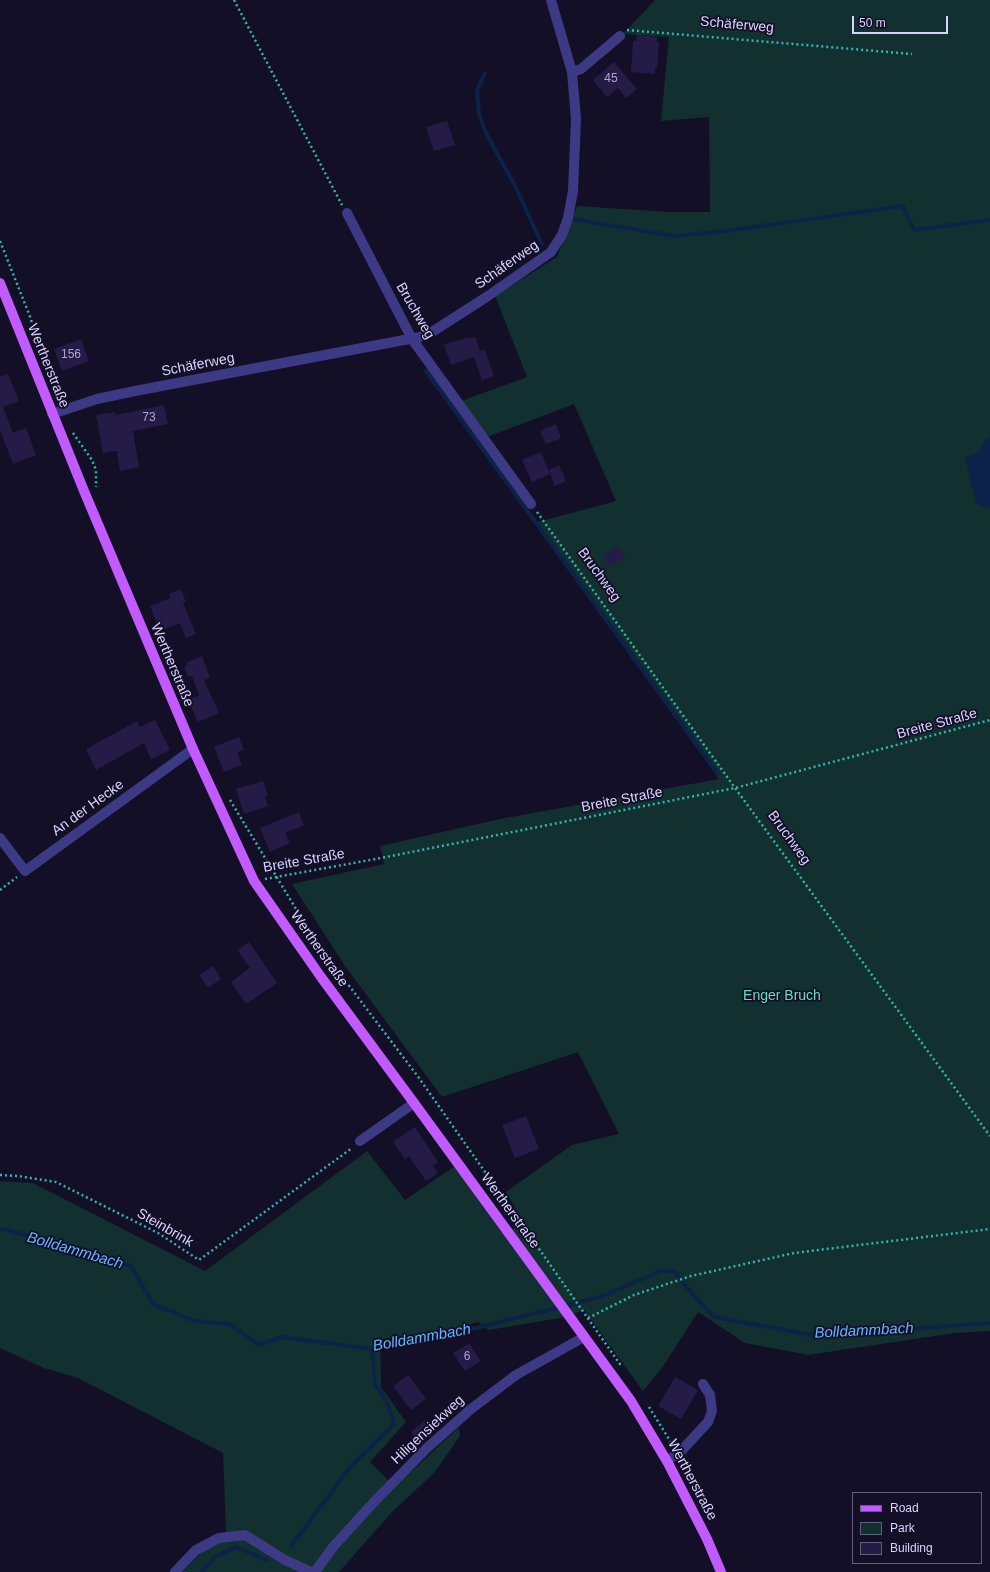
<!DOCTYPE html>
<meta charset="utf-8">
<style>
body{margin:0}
#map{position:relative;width:990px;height:1572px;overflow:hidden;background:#130f26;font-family:Arial,sans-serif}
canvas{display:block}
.legend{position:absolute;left:852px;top:1492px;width:130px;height:72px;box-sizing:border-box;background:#130f26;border:1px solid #625e7d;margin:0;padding:5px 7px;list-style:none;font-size:12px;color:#d9d4ff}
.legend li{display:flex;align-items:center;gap:8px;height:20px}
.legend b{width:20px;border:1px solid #625e7d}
.scale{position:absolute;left:852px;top:16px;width:96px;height:18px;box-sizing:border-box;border:2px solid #d9d4ff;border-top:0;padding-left:5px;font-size:12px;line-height:14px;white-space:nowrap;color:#d9d4ff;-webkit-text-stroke:3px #130f26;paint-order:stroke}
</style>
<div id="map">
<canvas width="990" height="1572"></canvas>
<ul class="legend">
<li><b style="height:5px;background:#c25bff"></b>Road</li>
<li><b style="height:11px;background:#12302f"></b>Park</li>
<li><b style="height:11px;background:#241b47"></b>Building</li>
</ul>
<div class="scale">50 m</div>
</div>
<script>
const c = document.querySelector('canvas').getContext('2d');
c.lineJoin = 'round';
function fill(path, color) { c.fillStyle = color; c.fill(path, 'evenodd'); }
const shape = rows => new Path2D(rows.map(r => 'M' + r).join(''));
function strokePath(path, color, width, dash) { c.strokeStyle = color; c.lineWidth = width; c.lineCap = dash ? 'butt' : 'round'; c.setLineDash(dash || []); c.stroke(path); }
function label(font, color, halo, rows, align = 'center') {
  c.font = font + ' Arial,sans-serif'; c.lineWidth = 3.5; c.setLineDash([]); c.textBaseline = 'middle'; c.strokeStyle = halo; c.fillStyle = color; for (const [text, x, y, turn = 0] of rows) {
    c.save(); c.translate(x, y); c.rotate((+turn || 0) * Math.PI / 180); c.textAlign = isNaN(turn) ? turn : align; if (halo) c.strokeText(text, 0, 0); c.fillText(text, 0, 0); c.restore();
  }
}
const green = shape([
 [655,0,990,0,990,1331,955,1333,808,1355,745,1343,698,1312,662,1368,643,1391,584,1310,560,1318,489,1330,478,1322,435,1334,380,1339,381,1387,406,1422,370,1462,395,1487,459,1427,460,1436,434,1473,391,1513,339,1572,183,1572,202,1552,236,1534,226,1532,223,1453,78,1378,44,1368,0,1348,0,1181,33,1183,205,1271,367,1151,405,1200,455,1166,501,1232,525,1225,506,1192,572,1145,619,1134,578,1052,442,1097,345,966,292,884,384,864,380,846,500,819,719,779,534,523,616,501,574,404,487,437,461,401,527,377,495,296,557,257,577,206,670,212,710,212,709,117,661,121,669,37,623,34]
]);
const water = shape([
 [990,438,990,507,988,508,976,504,965,457,978,452,986,439]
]);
const stream = shape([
 [485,73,477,90,479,114,487,135,514,184,542,244],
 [570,222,572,219,675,236,725,231,903,206,914,230,990,220],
 [426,371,718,774],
 [0,1229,4,1229,131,1266,153,1304,195,1321,230,1324,259,1345,282,1337,372,1349,436,1338,600,1297,661,1271,675,1272,679,1277],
 [682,1282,714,1317,816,1336,990,1323],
 [291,1546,351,1466,394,1424,389,1407,375,1383,372,1349],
 [201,1572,216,1556,237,1547,266,1560]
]);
const building = shape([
 [637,35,657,37,657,42,659,43,657,68,655,68,655,74,631,72,633,41,636,41],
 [614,62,637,89,626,98,618,88,607,97,593,80],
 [447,121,455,145,434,151,426,127],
 [468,337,469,339,475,337,480,351,485,350,494,376,482,380,474,357,451,365,444,345],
 [81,339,89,361,62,371,54,349],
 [8,374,19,401,3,407,13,433,26,428,36,455,13,464,0,430,0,377],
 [164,405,168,424,133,431,139,467,120,471,117,451,103,453,96,415,115,412,116,415],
 [556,424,561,438,546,444,540,431],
 [541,452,550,474,532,482,522,460],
 [559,465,566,481,555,486,549,470],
 [619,546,626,556,610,567,603,556],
 [181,589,186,602,183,603,196,634,186,638,180,623,160,631,150,606,170,598,169,594],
 [202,656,210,678,204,680,219,713,198,722,188,700,199,695,192,676,188,677,184,667,187,666,186,663],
 [155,720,170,750,151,759,144,743,96,770,86,749,137,721,140,727],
 [239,737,244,750,237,752,242,765,224,772,214,747],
 [263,781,268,795,265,796,268,806,244,814,236,789],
 [299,812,304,825,285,833,290,843,270,852,260,828],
 [249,942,277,983,246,1004,231,982,250,968,237,950],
 [213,966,221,979,208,988,199,975],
 [526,1116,539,1149,515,1158,502,1125],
 [415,1127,438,1162,433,1166,438,1173,426,1181,409,1156,405,1159,393,1142],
 [469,1343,481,1361,465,1371,453,1353],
 [408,1375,426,1399,411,1410,393,1386],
 [675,1377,698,1390,681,1419,658,1406],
 [425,1420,432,1428,417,1440,411,1432]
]);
const path = shape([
 [234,0,342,205],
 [627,30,912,54],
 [0,241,31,319,34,334],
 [73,433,92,460,96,470,96,487],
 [537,512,735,788,990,1136],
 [230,800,316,942,419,1078,622,1367],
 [265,879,381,858,735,788,990,720],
 [0,890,17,877],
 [0,1175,18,1176,56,1182,158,1233,199,1260,352,1148],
 [588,1318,634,1295,691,1276,794,1253,990,1229],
 [649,1407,672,1444],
 [682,1462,700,1497]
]);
const minor = shape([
 [572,72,581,69,620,36],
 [347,213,412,339,531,504],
 [52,414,97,399,135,391,420,337,432,332,488,296,551,252,562,235,568,218,573,191,576,119,572,72,551,0],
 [0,838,25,871,193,749],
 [360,1141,414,1103],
 [667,1461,682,1450,708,1422,712,1411,710,1395,703,1384],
 [175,1572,196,1550,219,1538,245,1535,285,1560,311,1572],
 [315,1572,333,1547,373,1503,427,1448,471,1409,516,1375,584,1337]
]);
const major = shape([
 [0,283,84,491,193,749,254,881,321,977,414,1103,631,1401,668,1463,707,1539,721,1572]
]);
const numberNames = [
 ["45",611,79],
 ["156",71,355],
 ["73",149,418],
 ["6",467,1357]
];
const streetNames = [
 ["Schäferweg",737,25,5],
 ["Schäferweg",507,265,-35],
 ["Bruchweg",415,311,60],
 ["Schäferweg",198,365,-11],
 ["Wertherstraße",48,366,68],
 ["Bruchweg",599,575,54],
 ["Wertherstraße",172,665,67],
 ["Breite Straße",937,724,-15],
 ["Breite Straße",622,800,-11],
 ["An der Hecke",88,808,-36],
 ["Bruchweg",789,838,54],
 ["Breite Straße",304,861,-10],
 ["Wertherstraße",319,949,55],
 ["Wertherstraße",510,1211,54],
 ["Steinbrink",165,1228,30],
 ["Hiligensiekweg",428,1430,-43],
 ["Wertherstraße",692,1480,62]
];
const parkNames = [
 ["Enger Bruch",782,996]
];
const waterNames = [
 ["Bolldammbach",75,1251,16],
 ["Bolldammbach",864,1331,-3],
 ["Bolldammbach",422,1338,-10]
];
fill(green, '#12302f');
fill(water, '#0c2248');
strokePath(stream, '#0c2248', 4);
fill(building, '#241b47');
strokePath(path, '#2fb8b0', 2.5, [2, 3]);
strokePath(minor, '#3d3a85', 10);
strokePath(major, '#c25bff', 10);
label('12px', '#aca6d1', null, numberNames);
label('14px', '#d9d4ff', '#130f26', streetNames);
label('14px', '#5fe0c0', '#130f26', parkNames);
label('italic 15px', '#62b6ff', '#130f26', waterNames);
</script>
